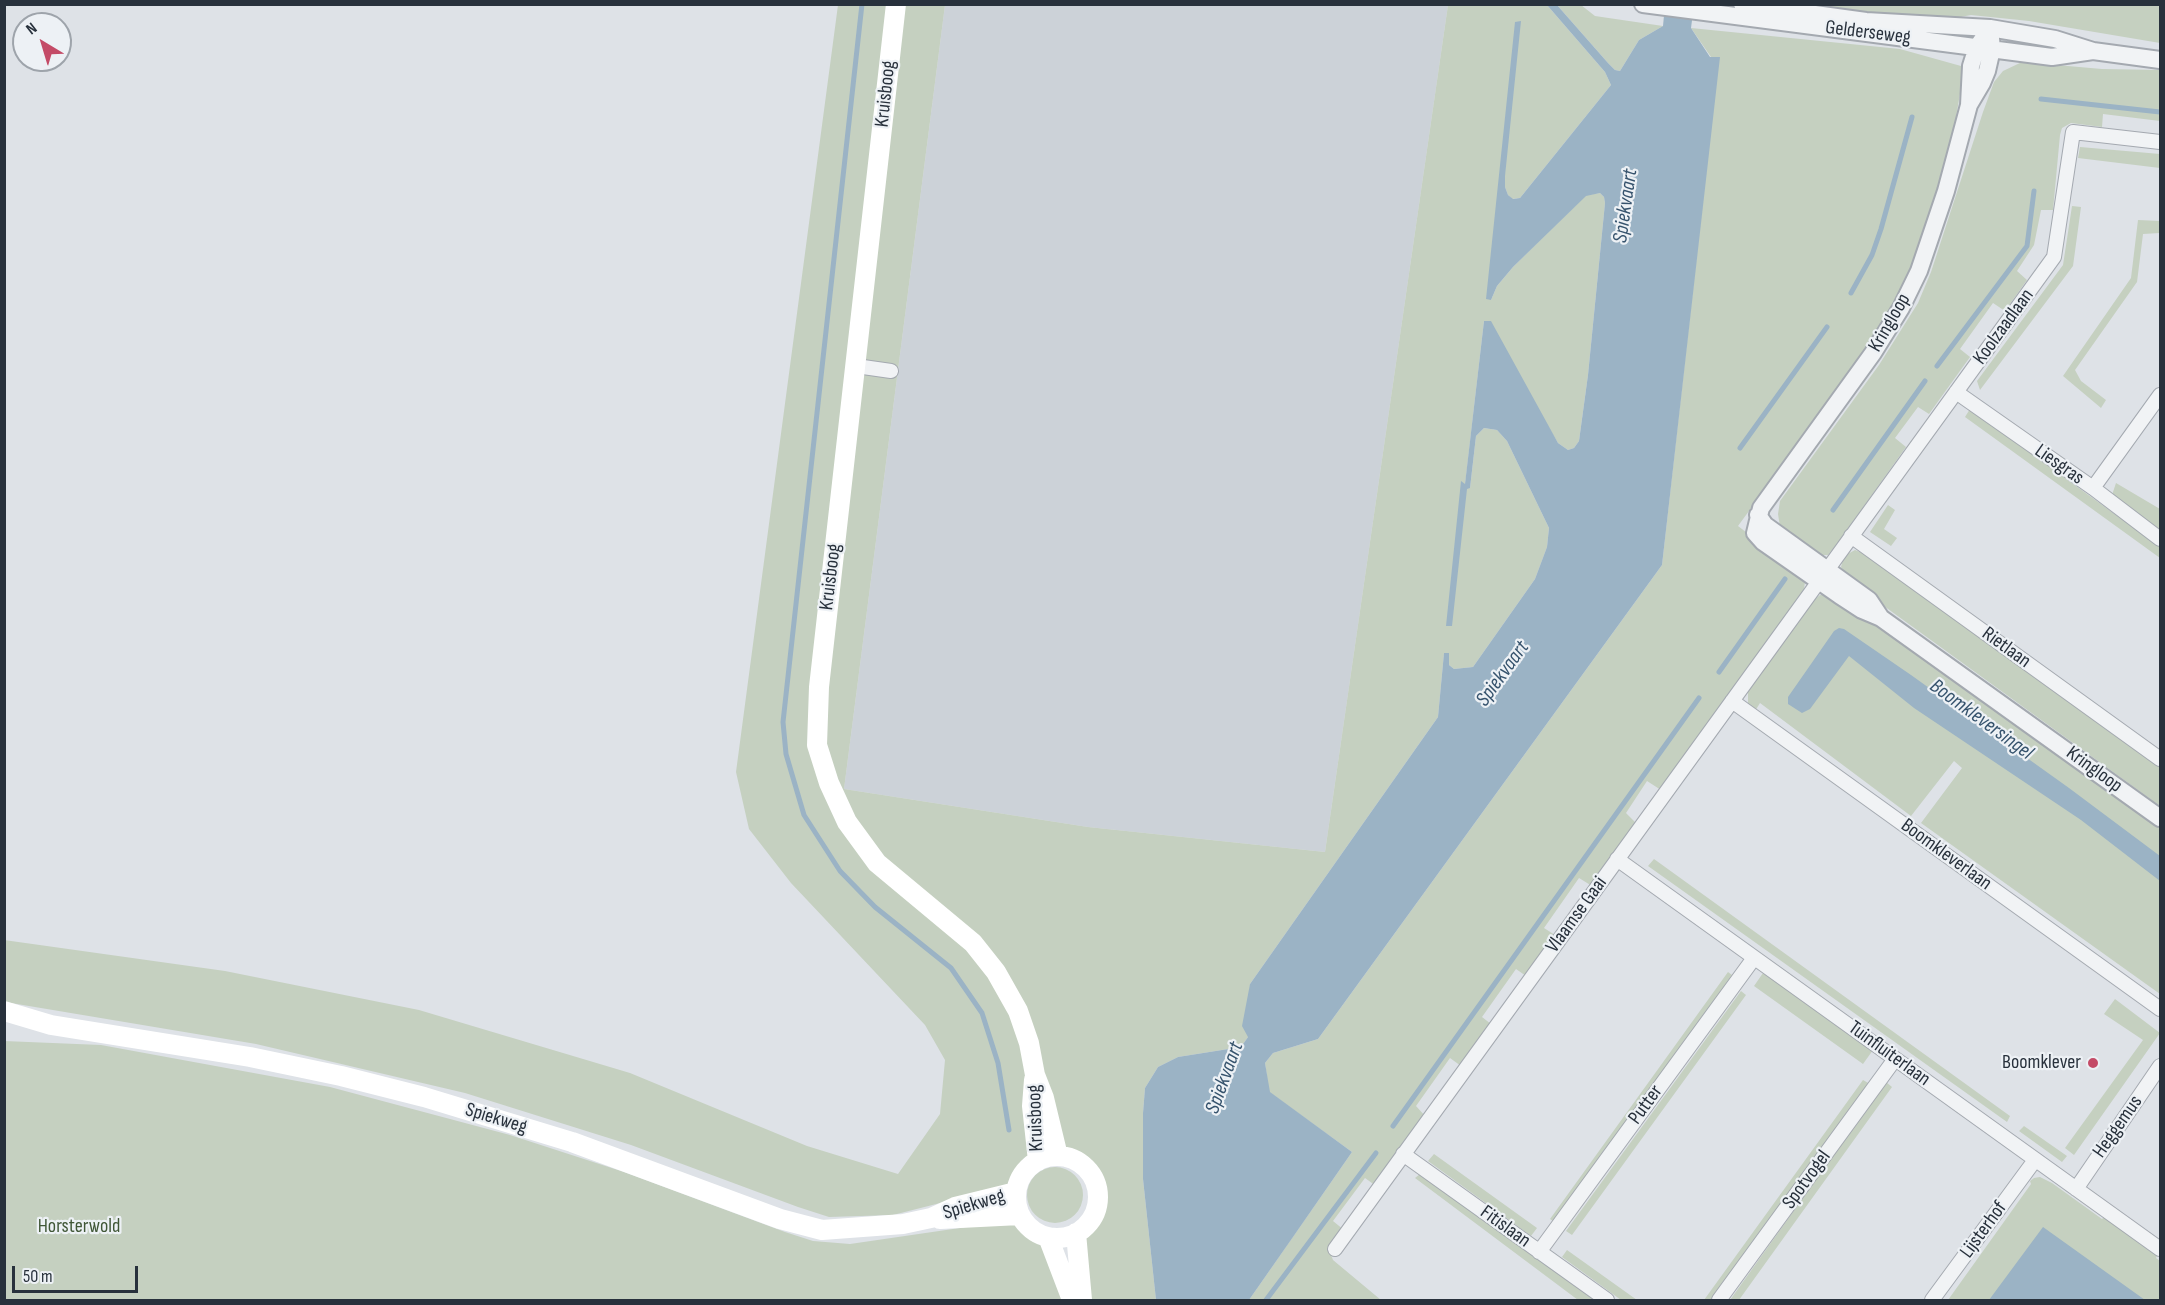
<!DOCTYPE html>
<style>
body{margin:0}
#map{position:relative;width:2165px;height:1305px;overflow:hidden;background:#dee2e7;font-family:"Sofia Sans Condensed",sans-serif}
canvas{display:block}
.frame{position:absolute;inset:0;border:6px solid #28313c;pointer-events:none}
.north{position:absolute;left:12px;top:12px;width:60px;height:60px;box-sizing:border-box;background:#edf1f5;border:2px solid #9ea4ab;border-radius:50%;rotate:322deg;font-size:16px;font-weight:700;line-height:24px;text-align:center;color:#28313c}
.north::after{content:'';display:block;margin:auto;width:21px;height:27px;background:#c44b67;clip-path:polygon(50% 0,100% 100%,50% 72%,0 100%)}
.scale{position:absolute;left:12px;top:1266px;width:126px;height:27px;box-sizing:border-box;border:3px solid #28313c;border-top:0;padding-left:8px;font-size:18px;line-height:21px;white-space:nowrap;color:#28313c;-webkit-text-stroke:4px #edf1f5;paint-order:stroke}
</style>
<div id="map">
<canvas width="2165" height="1305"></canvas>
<div class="frame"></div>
<div class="north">N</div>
<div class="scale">50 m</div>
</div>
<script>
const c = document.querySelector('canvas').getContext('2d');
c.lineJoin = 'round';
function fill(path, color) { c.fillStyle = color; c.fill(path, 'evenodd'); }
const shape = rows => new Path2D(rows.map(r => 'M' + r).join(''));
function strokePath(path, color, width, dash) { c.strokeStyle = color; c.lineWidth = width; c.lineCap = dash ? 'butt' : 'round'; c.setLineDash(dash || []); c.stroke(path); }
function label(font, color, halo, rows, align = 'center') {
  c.font = font + ' "Sofia Sans Condensed",sans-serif'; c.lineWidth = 4.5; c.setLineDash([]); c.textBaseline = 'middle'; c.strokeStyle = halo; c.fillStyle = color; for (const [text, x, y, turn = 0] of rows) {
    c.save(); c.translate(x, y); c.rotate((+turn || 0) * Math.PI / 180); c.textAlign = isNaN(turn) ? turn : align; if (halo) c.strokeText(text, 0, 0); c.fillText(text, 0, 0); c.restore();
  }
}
const built = shape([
 [945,5,1448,5,1325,852,1088,827,844,789]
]);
const green = shape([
 [838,5,945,5,844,789,1088,827,1325,852,1448,5,1547,5,1605,72,1611,85,1520,198,1512,199,1508,195,1505,187,1505,177,1491,300,1497,286,1513,267,1586,195,1600,193,1604,197,1605,203,1588,375,1579,441,1574,448,1568,450,1558,443,1484,321,1465,485,1467,488,1470,488,1476,436,1484,428,1497,430,1507,441,1549,528,1547,547,1535,579,1473,667,1454,669,1449,665,1449,653,1444,653,1438,717,1250,984,1248,1037,1241,1047,1178,1057,1158,1067,1145,1088,1143,1113,1143,1179,1156,1300,1090,1300,1085,1239,1102,1211,1105,1200,1100,1181,1085,1158,1063,1147,1046,1144,1031,1155,1011,1185,893,1215,829,1217,798,1207,631,1145,465,1093,256,1044,5,1002,4,940,225,971,419,1010,630,1073,807,1146,898,1174,940,1114,945,1060,925,1025,791,883,749,829,736,772],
 [1557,5,1581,5,1595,16,1663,26,1639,40,1620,71,1615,70,1608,63],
 [1758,5,2160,5,2160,43,2029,21,1971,15,1934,22],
 [1691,28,1900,49,1961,66,1962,82,1954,129,1925,233,1909,275,1873,341,1738,526,1800,573,1805,582,1804,589,1661,790,1647,781,1626,813,1636,823,1592,886,1579,878,1544,928,1555,935,1526,976,1516,969,1482,1017,1491,1024,1461,1066,1450,1058,1416,1106,1426,1117,1376,1186,1365,1178,1333,1221,1344,1230,1329,1250,1333,1260,1381,1300,1249,1300,1352,1152,1269,1092,1265,1063,1273,1053,1318,1039,1662,565,1719,57,1711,57],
 [2022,62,2102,69,2160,70,2160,121,2103,114,2102,127,2071,123,2062,128,2060,135,2053,210,2041,210,2034,245,2017,271,2027,280,2005,311,1993,303,1960,349,1970,357,1929,414,1918,407,1895,438,1906,447,1837,544,1828,555,1815,555,1780,527,1778,514,1780,501,1879,365,1918,303,1931,272,1983,112,1994,82,2003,71],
 [2080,147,2160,154,2160,168,2078,158],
 [2072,206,2081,207,2073,266,1980,390,1977,381,2063,265],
 [2138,220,2160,221,2160,233,2143,234,2137,282,2075,370,2081,381,2106,400,2101,408,2063,376,2131,278],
 [1970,409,2160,547,2160,558,1965,417],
 [2116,483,2160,509,2160,531,2112,495],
 [1888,505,1895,510,1884,529,1897,538,1891,546,1870,532],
 [1855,550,1865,554,2160,765,2160,806,1848,580,1841,567,1844,556],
 [1820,595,1826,595,1871,621,2160,826,2160,994,1921,823,1962,768,1954,761,1911,816,1760,703,1755,711,1748,704,1748,692,1752,686,1815,599],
 [1654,859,2010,1116,2007,1122,1648,866],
 [1728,972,1732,975,1556,1223,1550,1219],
 [1763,973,1873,1050,1863,1064,1754,986],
 [1741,991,1746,995,1572,1235,1566,1231],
 [2115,999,2160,1033,2074,1155,2065,1148,2143,1040,2104,1014],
 [4,1041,101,1045,330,1087,510,1135,624,1172,785,1232,813,1241,850,1244,994,1223,1012,1222,1042,1243,1067,1300,5,1300],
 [1863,1080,1870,1084,1714,1300,1704,1300],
 [1886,1082,1892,1087,1739,1300,1730,1300],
 [2024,1126,2067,1156,2062,1162,2019,1131],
 [1434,1154,1537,1228,1531,1236,1428,1161],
 '1027 1195a28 28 0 1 1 56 0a28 28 0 1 1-56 0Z',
 [1420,1174,1597,1300,1578,1300,1415,1178],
 [2040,1177,2052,1183,2102,1219,2105,1216,2158,1254,2156,1258,2160,1261,2160,1300,1948,1300,2031,1184,2030,1181,2034,1178],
 [1567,1250,1637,1300,1621,1300,1562,1257]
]);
const water = shape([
 [1547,5,1557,5,1608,63,1615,70,1620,71,1639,40,1663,26,1665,5,1694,5,1691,28,1710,57,1720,57,1662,565,1318,1039,1273,1053,1265,1063,1270,1092,1352,1152,1293,1237,1249,1300,1156,1300,1143,1179,1143,1113,1145,1088,1158,1067,1178,1057,1241,1047,1248,1037,1242,1026,1250,984,1438,717,1444,653,1449,653,1449,665,1454,669,1473,667,1535,579,1547,547,1549,528,1507,441,1497,430,1484,428,1476,436,1470,488,1467,489,1452,626,1446,626,1461,481,1465,484,1484,321,1491,321,1558,443,1568,450,1574,448,1579,441,1588,375,1605,203,1604,197,1600,193,1586,196,1513,267,1497,286,1491,300,1486,299,1515,22,1521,21,1505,176,1505,187,1508,195,1513,199,1520,198,1611,85,1605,72],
 [1839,628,1844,629,1911,675,2069,788,2160,856,2160,881,2081,820,1914,708,1849,656,1810,709,1802,713,1788,704,1788,697,1834,631],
 [2043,1227,2145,1300,1989,1300]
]);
const stream = shape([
 [862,4,783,722,786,754,804,815,840,871,875,907,951,968,982,1013,998,1063,1009,1130],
 [2041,99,2160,112],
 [1851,293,1872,255,1881,229,1912,117],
 [1937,366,2027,246,2034,191],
 [1740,448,1827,327],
 [1833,510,1925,381],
 [1719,672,1785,579],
 [1393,1126,1699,698],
 [1266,1300,1376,1153]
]);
const minor = shape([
 [856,366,891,371],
 [1956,392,2093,488,2160,539],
 [2093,488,2160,395],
 [1851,536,2160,759],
 [1732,701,2160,1009],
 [1617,859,2160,1249],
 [1403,1154,1607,1300],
 [2076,1189,2160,1066],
 [1335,1249,2054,257,2073,132,2160,142],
 [1539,1252,1754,958],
 [1719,1300,1895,1059],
 [1932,1300,2035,1160]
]);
const tertiary = shape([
 [1643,4,2052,57,2093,51],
 [1742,4,1866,21,1990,28,2055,39,2093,51,2160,60],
 [1969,105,1982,83,1987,71,1992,49,1990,28,1977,47,1971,66,1969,105,1946,191,1919,271,1901,308,1873,353,1761,508,1755,533,1763,542,1839,595,1862,610,1881,618,2160,818],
 [1758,515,1765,525,1869,600,1881,618]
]);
const secondary = shape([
 [896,4,819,687,817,745,829,783,847,822,877,863,973,943,996,972,1018,1011,1029,1043,1035,1075,1044,1098,1058,1156],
 [4,1011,51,1025,250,1057,341,1076,424,1097,572,1142,780,1219,822,1230,903,1224,931,1218,955,1207,1016,1192],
 [1034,1080,1032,1106,1038,1161],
 '1016 1197a41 41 0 1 1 82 0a41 41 0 1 1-82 0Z',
 [940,1219,1020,1215],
 [1076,1233,1082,1300],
 [1048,1237,1072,1300]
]);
const markers = [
 [2093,1063,6,"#c44b67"]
];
const streetNames = [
 ["Gelderseweg",1868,33,7],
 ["Kruisboog",886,94,-84],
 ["Kringloop",1890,323,-60],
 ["Koolzaadlaan",2004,327,-54],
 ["Liesgras",2059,465,35],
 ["Kruisboog",831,577,-83],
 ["Rietlaan",2006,648,36],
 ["Kringloop",2094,770,36],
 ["Boomkleverlaan",1946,855,36],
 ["Vlaamse Gaai",1577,915,-54],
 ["Tuinfluiterlaan",1889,1054,36],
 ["Putter",1646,1105,-54],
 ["Kruisboog",1036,1118,-92],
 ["Spiekweg",496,1119,17],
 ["Heggemus",2118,1127,-55],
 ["Spotvogel",1807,1180,-54],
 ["Spiekweg",974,1205,-17],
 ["Fitislaan",1505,1227,36],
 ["Lijsterhof",1984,1230,-54]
];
const poiNames = [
 ["Boomklever",2081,1063]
];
const parkNames = [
 ["Horsterwold",79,1227]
];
const waterNames = [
 ["Spiekvaart",1626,206,-82],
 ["Spiekvaart",1503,674,-54],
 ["Boomkleversingel",1981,720,36],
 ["Spiekvaart",1225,1078,-70]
];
fill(built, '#ccd2d8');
fill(green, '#c5d0c0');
fill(water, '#9bb3c5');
strokePath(stream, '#9bb3c5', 5);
strokePath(minor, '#a4a9b0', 16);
strokePath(tertiary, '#a4a9b0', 20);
strokePath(minor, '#f1f3f5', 14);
strokePath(tertiary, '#f1f3f5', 16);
strokePath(secondary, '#fff', 20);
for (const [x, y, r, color] of markers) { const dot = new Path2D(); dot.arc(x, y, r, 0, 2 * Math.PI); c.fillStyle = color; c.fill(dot); strokePath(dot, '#edf1f5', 2); }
label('20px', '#28313c', '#edf1f5', streetNames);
label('20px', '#28313c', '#edf1f5', poiNames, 'right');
label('20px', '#405737', '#edf1f5', parkNames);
label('italic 21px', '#36536d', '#edf1f5', waterNames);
</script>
